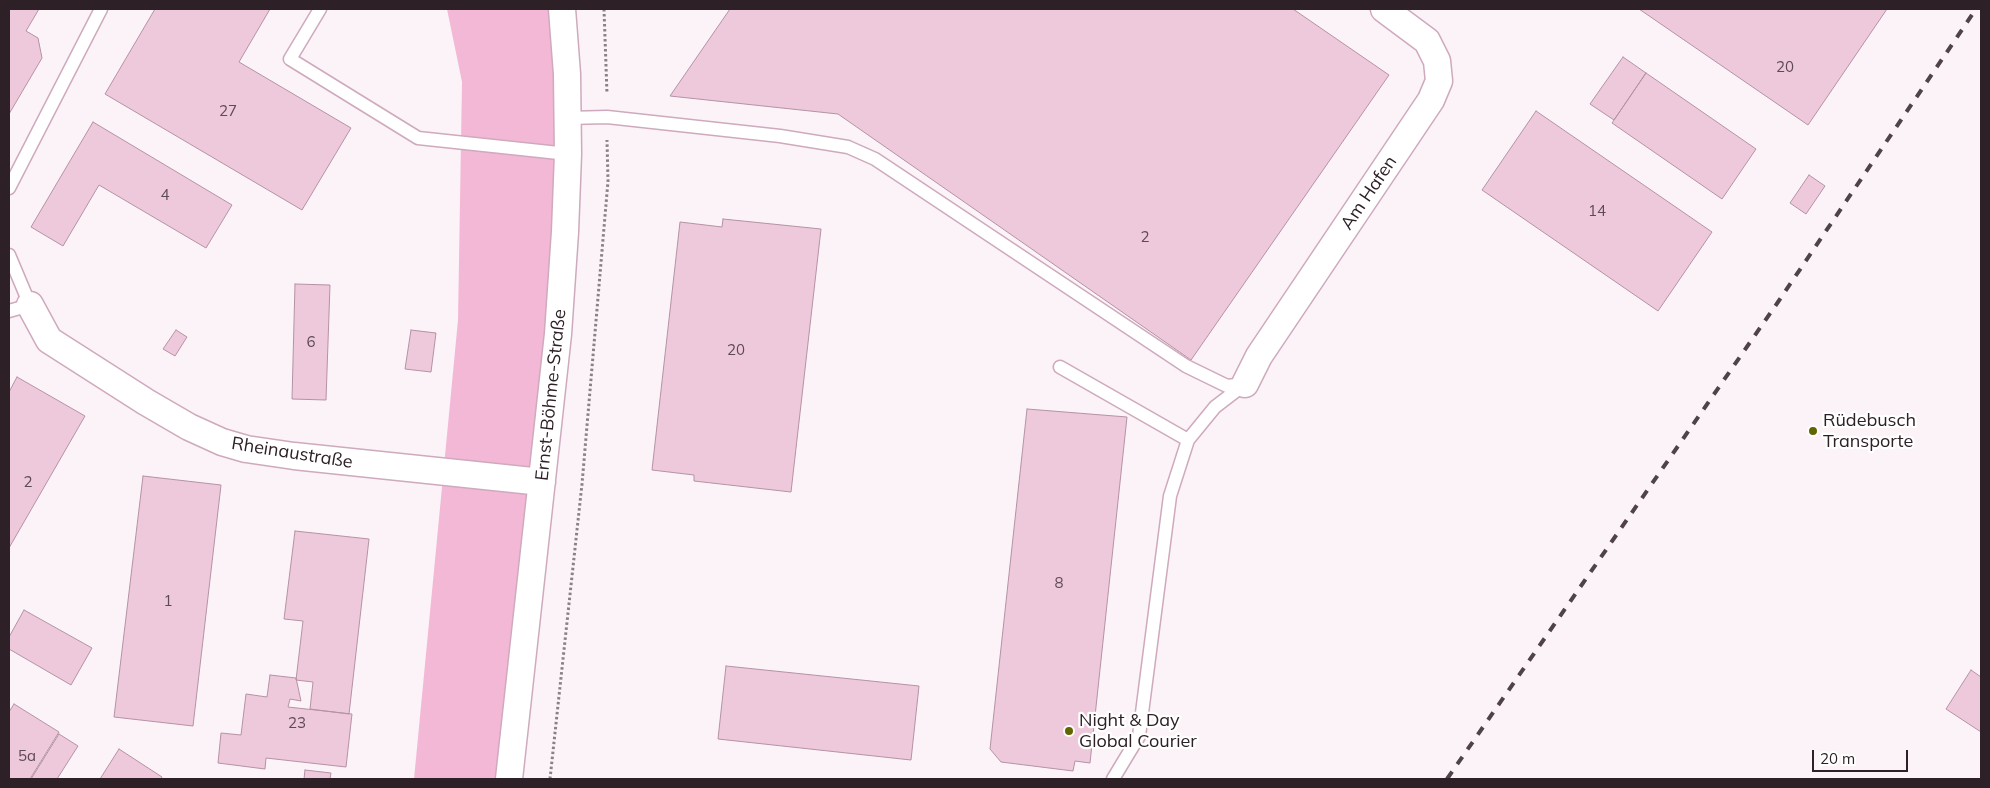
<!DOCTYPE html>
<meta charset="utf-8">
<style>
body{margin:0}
#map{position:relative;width:1990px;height:788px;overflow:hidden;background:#fbf3f7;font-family:Mulish,sans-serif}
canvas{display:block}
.frame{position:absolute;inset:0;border:10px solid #2d2027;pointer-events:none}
.scale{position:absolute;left:1812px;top:750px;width:96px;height:22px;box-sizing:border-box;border:2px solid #2d2027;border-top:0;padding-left:6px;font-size:15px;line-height:18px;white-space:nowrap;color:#2d2027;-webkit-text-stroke:4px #fff;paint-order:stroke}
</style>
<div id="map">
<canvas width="1990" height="788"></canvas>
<div class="frame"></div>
<div class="scale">20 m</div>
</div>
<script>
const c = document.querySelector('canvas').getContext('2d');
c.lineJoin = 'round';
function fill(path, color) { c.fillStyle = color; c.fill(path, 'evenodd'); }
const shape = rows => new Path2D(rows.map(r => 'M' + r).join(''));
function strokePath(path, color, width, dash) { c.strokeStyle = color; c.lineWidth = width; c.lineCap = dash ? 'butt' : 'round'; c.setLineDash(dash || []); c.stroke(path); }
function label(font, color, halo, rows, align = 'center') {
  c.font = font + ' Mulish,sans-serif'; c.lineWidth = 4.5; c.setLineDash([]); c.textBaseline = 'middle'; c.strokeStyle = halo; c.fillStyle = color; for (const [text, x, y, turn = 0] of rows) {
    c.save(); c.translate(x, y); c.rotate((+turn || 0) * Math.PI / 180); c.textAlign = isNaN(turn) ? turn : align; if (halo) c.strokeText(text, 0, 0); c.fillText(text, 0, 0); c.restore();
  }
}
const green = shape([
 [447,9,562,9,568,166,508,779,414,779,458,320,462,82]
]);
const building = shape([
 [9,9,39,9,26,31,38,38,42,58,9,114,9,9],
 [155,9,270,9,239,62,351,128,302,210,105,94,155,9],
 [730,9,1293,9,1389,75,1191,360,838,114,670,96,730,9],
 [1639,9,1887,9,1808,125,1639,9],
 [1623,57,1646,73,1614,120,1590,104,1623,57],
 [1646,73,1756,149,1722,199,1612,123,1646,73],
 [1536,111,1712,232,1658,311,1482,190,1536,111],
 [93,122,232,205,206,248,99,185,63,246,31,227,93,122],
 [1809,175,1825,186,1806,214,1790,203,1809,175],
 [723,219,821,229,791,492,694,481,694,475,652,470,680,222,722,227,723,219],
 [295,284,330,285,326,400,292,399,295,284],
 [176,330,187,337,175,356,163,349,176,330],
 [411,330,436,333,431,372,405,369,411,330],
 [17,377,85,416,9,548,9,392,17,377],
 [1027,409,1127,417,1090,763,1075,761,1073,771,1001,762,990,749,1027,409],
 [143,476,221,485,193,726,114,717,143,476],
 [295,531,369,539,349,714,310,709,313,682,296,680,303,621,284,619,295,531],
 [24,610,92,648,71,685,9,649,9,637,24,610],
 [726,666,919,686,911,760,718,739,726,666],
 [1971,670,1981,677,1981,732,1946,709,1971,670],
 [270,675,296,678,301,701,290,699,288,707,352,714,346,767,266,758,265,769,218,763,221,733,241,735,246,694,267,697,270,675],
 [14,704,59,732,30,779,9,779,9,712,14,704],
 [59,734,78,746,57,779,31,779,59,734],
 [119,749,162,777,161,779,100,779,119,749],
 [305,770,331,773,330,779,304,779,305,770]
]);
const path = shape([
 [604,9,607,94],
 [550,779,582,484,608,181,607,140]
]);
const service = shape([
 [320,9,290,59,418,138,568,154],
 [568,118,607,117,780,136,848,147,875,159,1186,366,1227,386,1245,384],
 [9,188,101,9],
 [9,255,30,305,9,311],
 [1060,367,1188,440],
 [1113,779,1139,736,1170,496,1188,440,1215,407,1245,384]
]);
const minor = shape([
 [30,305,49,340,146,402,189,427,222,442,246,449,294,456,542,482],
 [1245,384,1259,356,1431,100,1439,81,1437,61,1427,41,1384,9],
 [509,779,558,334,565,232,568,154,567,74,562,9]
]);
const rail = shape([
 [1447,779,1778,302,1976,9]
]);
const markers = [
 [1813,431,5,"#616400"],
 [1069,731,5,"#616400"]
];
const numberNames = [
 ["20",1785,67],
 ["27",228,111],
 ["4",165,195],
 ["14",1597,211],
 ["2",1145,237],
 ["6",311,342],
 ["20",736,350],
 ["2",28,482],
 ["8",1059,583],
 ["1",168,601],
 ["23",297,723],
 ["5a",27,756]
];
const streetNames = [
 ["Am Hafen",1369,193,-56],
 ["Ernst-Böhme-Straße",551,395,-84],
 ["Rheinaustraße",292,453,9]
];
const poiNames = [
 ["Rüdebusch",1823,421],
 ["Transporte",1823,442],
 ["Night & Day",1079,721],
 ["Global Courier",1079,742]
];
fill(green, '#f3b8d6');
fill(building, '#eec8db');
strokePath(building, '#b592a3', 1);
strokePath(service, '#ceaabc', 15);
strokePath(minor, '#ceaabc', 29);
strokePath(path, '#8b8086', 3, [2.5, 2.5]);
strokePath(service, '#fff', 12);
strokePath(minor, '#fff', 26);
strokePath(rail, '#4f4249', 4, [9, 9]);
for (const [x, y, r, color] of markers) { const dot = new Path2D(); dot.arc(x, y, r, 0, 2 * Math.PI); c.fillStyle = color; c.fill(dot); strokePath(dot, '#fff', 2); }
label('15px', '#5d4a54', null, numberNames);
label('18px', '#2d2027', '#fff', streetNames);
label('18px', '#2d2027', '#fff', poiNames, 'left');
</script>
